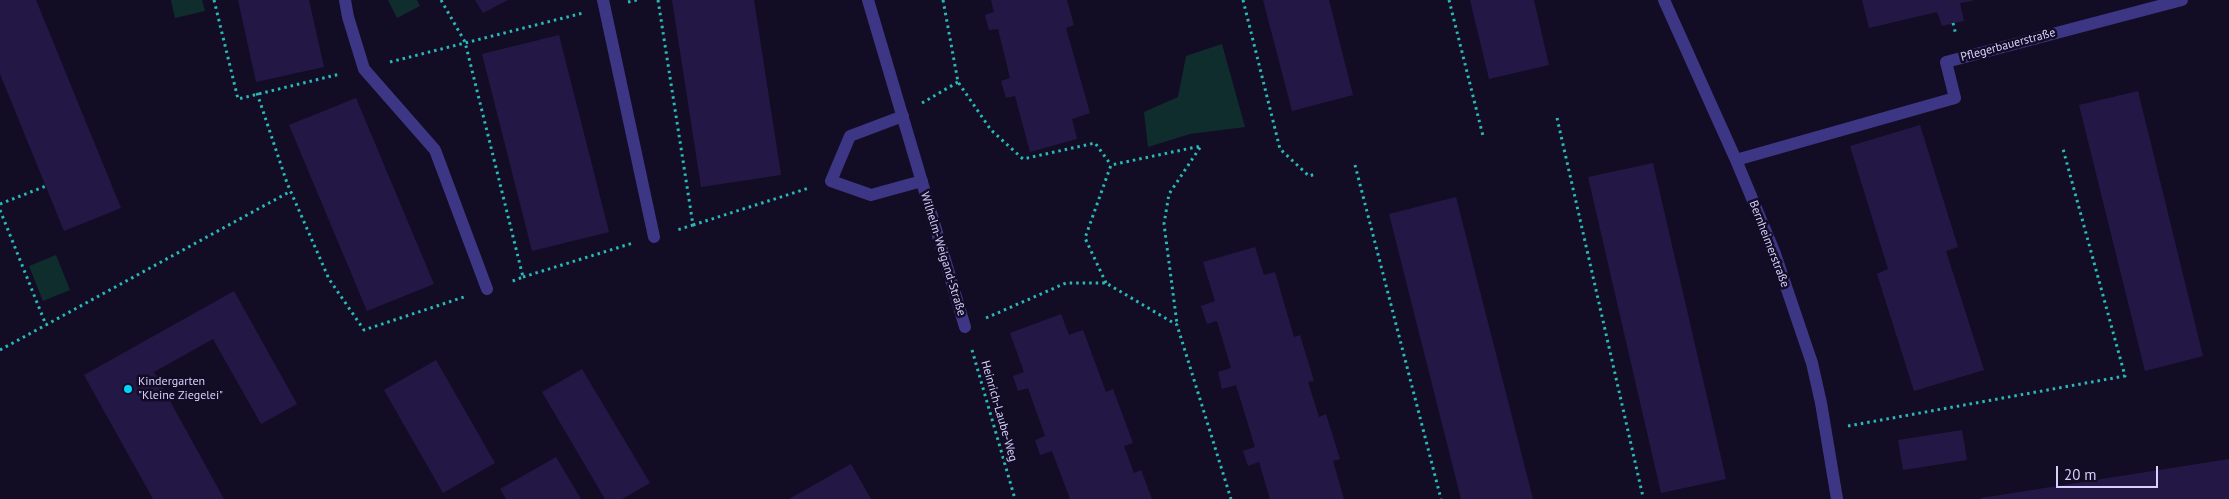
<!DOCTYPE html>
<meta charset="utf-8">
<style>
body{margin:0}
#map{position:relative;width:2229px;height:499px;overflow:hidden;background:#120d24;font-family:"PT Sans",sans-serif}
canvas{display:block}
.scale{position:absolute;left:2056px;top:466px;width:102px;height:22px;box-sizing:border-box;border:2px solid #d7d0ff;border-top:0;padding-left:6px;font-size:15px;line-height:18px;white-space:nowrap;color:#d7d0ff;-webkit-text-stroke:4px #120d24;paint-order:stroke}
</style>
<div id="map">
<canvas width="2229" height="499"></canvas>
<div class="scale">20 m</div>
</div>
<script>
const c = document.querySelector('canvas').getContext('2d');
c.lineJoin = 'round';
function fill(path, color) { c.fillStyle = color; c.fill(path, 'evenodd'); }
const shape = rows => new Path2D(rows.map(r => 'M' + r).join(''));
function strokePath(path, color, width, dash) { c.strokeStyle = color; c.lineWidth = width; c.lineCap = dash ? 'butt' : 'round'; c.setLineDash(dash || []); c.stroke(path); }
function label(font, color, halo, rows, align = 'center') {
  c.font = font + ' "PT Sans",sans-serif'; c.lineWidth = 5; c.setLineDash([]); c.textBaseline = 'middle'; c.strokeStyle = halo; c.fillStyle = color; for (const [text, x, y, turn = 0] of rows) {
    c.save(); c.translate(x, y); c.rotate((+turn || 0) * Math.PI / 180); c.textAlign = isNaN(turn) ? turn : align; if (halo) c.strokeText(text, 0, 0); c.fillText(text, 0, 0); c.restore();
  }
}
const green = shape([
 [171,0,202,0,205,11,175,18],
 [388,0,417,0,420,6,397,18],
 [1222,44,1245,127,1190,134,1148,147,1144,112,1178,97,1186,56],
 [56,255,70,290,43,301,29,266]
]);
const building = shape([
 [0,0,36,0,121,208,64,231,0,74],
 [238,0,309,0,324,67,256,82],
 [475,0,508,0,483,13],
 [672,0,754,0,781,175,701,187],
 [991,0,1067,0,1074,25,1066,28,1090,113,1072,119,1077,139,1030,152,1015,96,1006,98,1001,81,1010,78,998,29,989,30,985,15,994,12],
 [1263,0,1329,0,1353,95,1292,111],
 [1470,0,1534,0,1549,65,1489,79],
 [1862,0,1972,0,1972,1,1960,3,1964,21,1942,26,1937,12,1869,28],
 [559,35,609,232,532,251,482,54],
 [2138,91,2203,356,2145,371,2079,105],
 [356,98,434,284,367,311,289,125],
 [1920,125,1958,247,1946,251,1984,370,1914,391,1877,274,1888,269,1850,146],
 [1653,163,1726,479,1661,493,1588,177],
 [1456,197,1533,499,1461,499,1389,214],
 [1255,247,1264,275,1275,272,1294,337,1300,335,1314,381,1308,382,1319,417,1326,414,1340,459,1333,461,1344,499,1270,499,1259,462,1248,466,1243,451,1255,447,1236,385,1222,389,1218,372,1231,368,1217,321,1207,324,1201,306,1215,301,1203,262],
 [234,291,297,404,261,424,213,339,154,372,224,499,153,499,84,375],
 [1061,314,1069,335,1083,330,1106,392,1113,389,1133,443,1124,446,1134,473,1141,470,1152,499,1070,499,1052,451,1040,455,1035,440,1045,436,1028,388,1018,391,1013,376,1024,372,1010,333],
 [436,360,495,463,443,493,384,390],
 [582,369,650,483,622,499,605,499,542,392],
 [1962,430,1967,460,1903,470,1898,440],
 [556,457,581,499,506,499,500,489],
 [2229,459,2229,499,1981,499,1981,498],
 [851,464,871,499,789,499]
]);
const path = shape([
 [214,0,238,99,340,74],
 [441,0,465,42,523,277,510,282],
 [658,0,693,225,677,230],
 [943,0,958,82,991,130,1023,159,1095,143,1111,165],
 [1243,0,1280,149,1309,176,1316,174],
 [1449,0,1483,136],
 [628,2,637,0],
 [1953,23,1956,35],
 [390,62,583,13],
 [257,93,287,183,329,279,364,330,464,297],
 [922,103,958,82],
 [1557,118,1643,497],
 [1355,165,1441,499],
 [0,204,46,186],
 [0,210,46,325],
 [693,225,809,188],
 [523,277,633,243],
 [1106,283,1085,238,1111,165,1201,146,1169,194,1164,224,1177,324],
 [986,318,1066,283,1106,283,1177,325,1231,499],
 [0,350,291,191],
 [972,350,1015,499],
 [1848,426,2125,376,2063,149]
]);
const minor = shape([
 [345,0,348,17,364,69,435,150,487,289],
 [603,0,654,237],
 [868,0,965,327],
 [1664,0,1736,160,1774,251,1812,363,1821,403,1837,499],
 [903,116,850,136,831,181,871,195,922,181],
 [1736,160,1955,98,1946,62,2182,0]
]);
const markers = [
 [128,389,5,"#00d6fb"]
];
const streetNames = [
 ["Pflegerbauerstraße",2008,45,-15],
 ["Bernheimerstraße",1769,244,69],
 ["Wilhelm-Weigand-Straße",943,254,73],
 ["Heinrich-Laube-Weg",999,411,74]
];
const poiNames = [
 ["Kindergarten",138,382],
 ["\"Kleine Ziegelei\"",138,396]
];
fill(green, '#102d2e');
fill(building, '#231845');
strokePath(path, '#29b9b7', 3, [2.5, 4]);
strokePath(minor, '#3d3685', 12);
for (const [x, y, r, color] of markers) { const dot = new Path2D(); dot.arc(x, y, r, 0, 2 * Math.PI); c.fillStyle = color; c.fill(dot); strokePath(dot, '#120d24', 2); }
label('12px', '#d7d0ff', '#120d24', streetNames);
label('12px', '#d7d0ff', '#120d24', poiNames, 'left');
</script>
